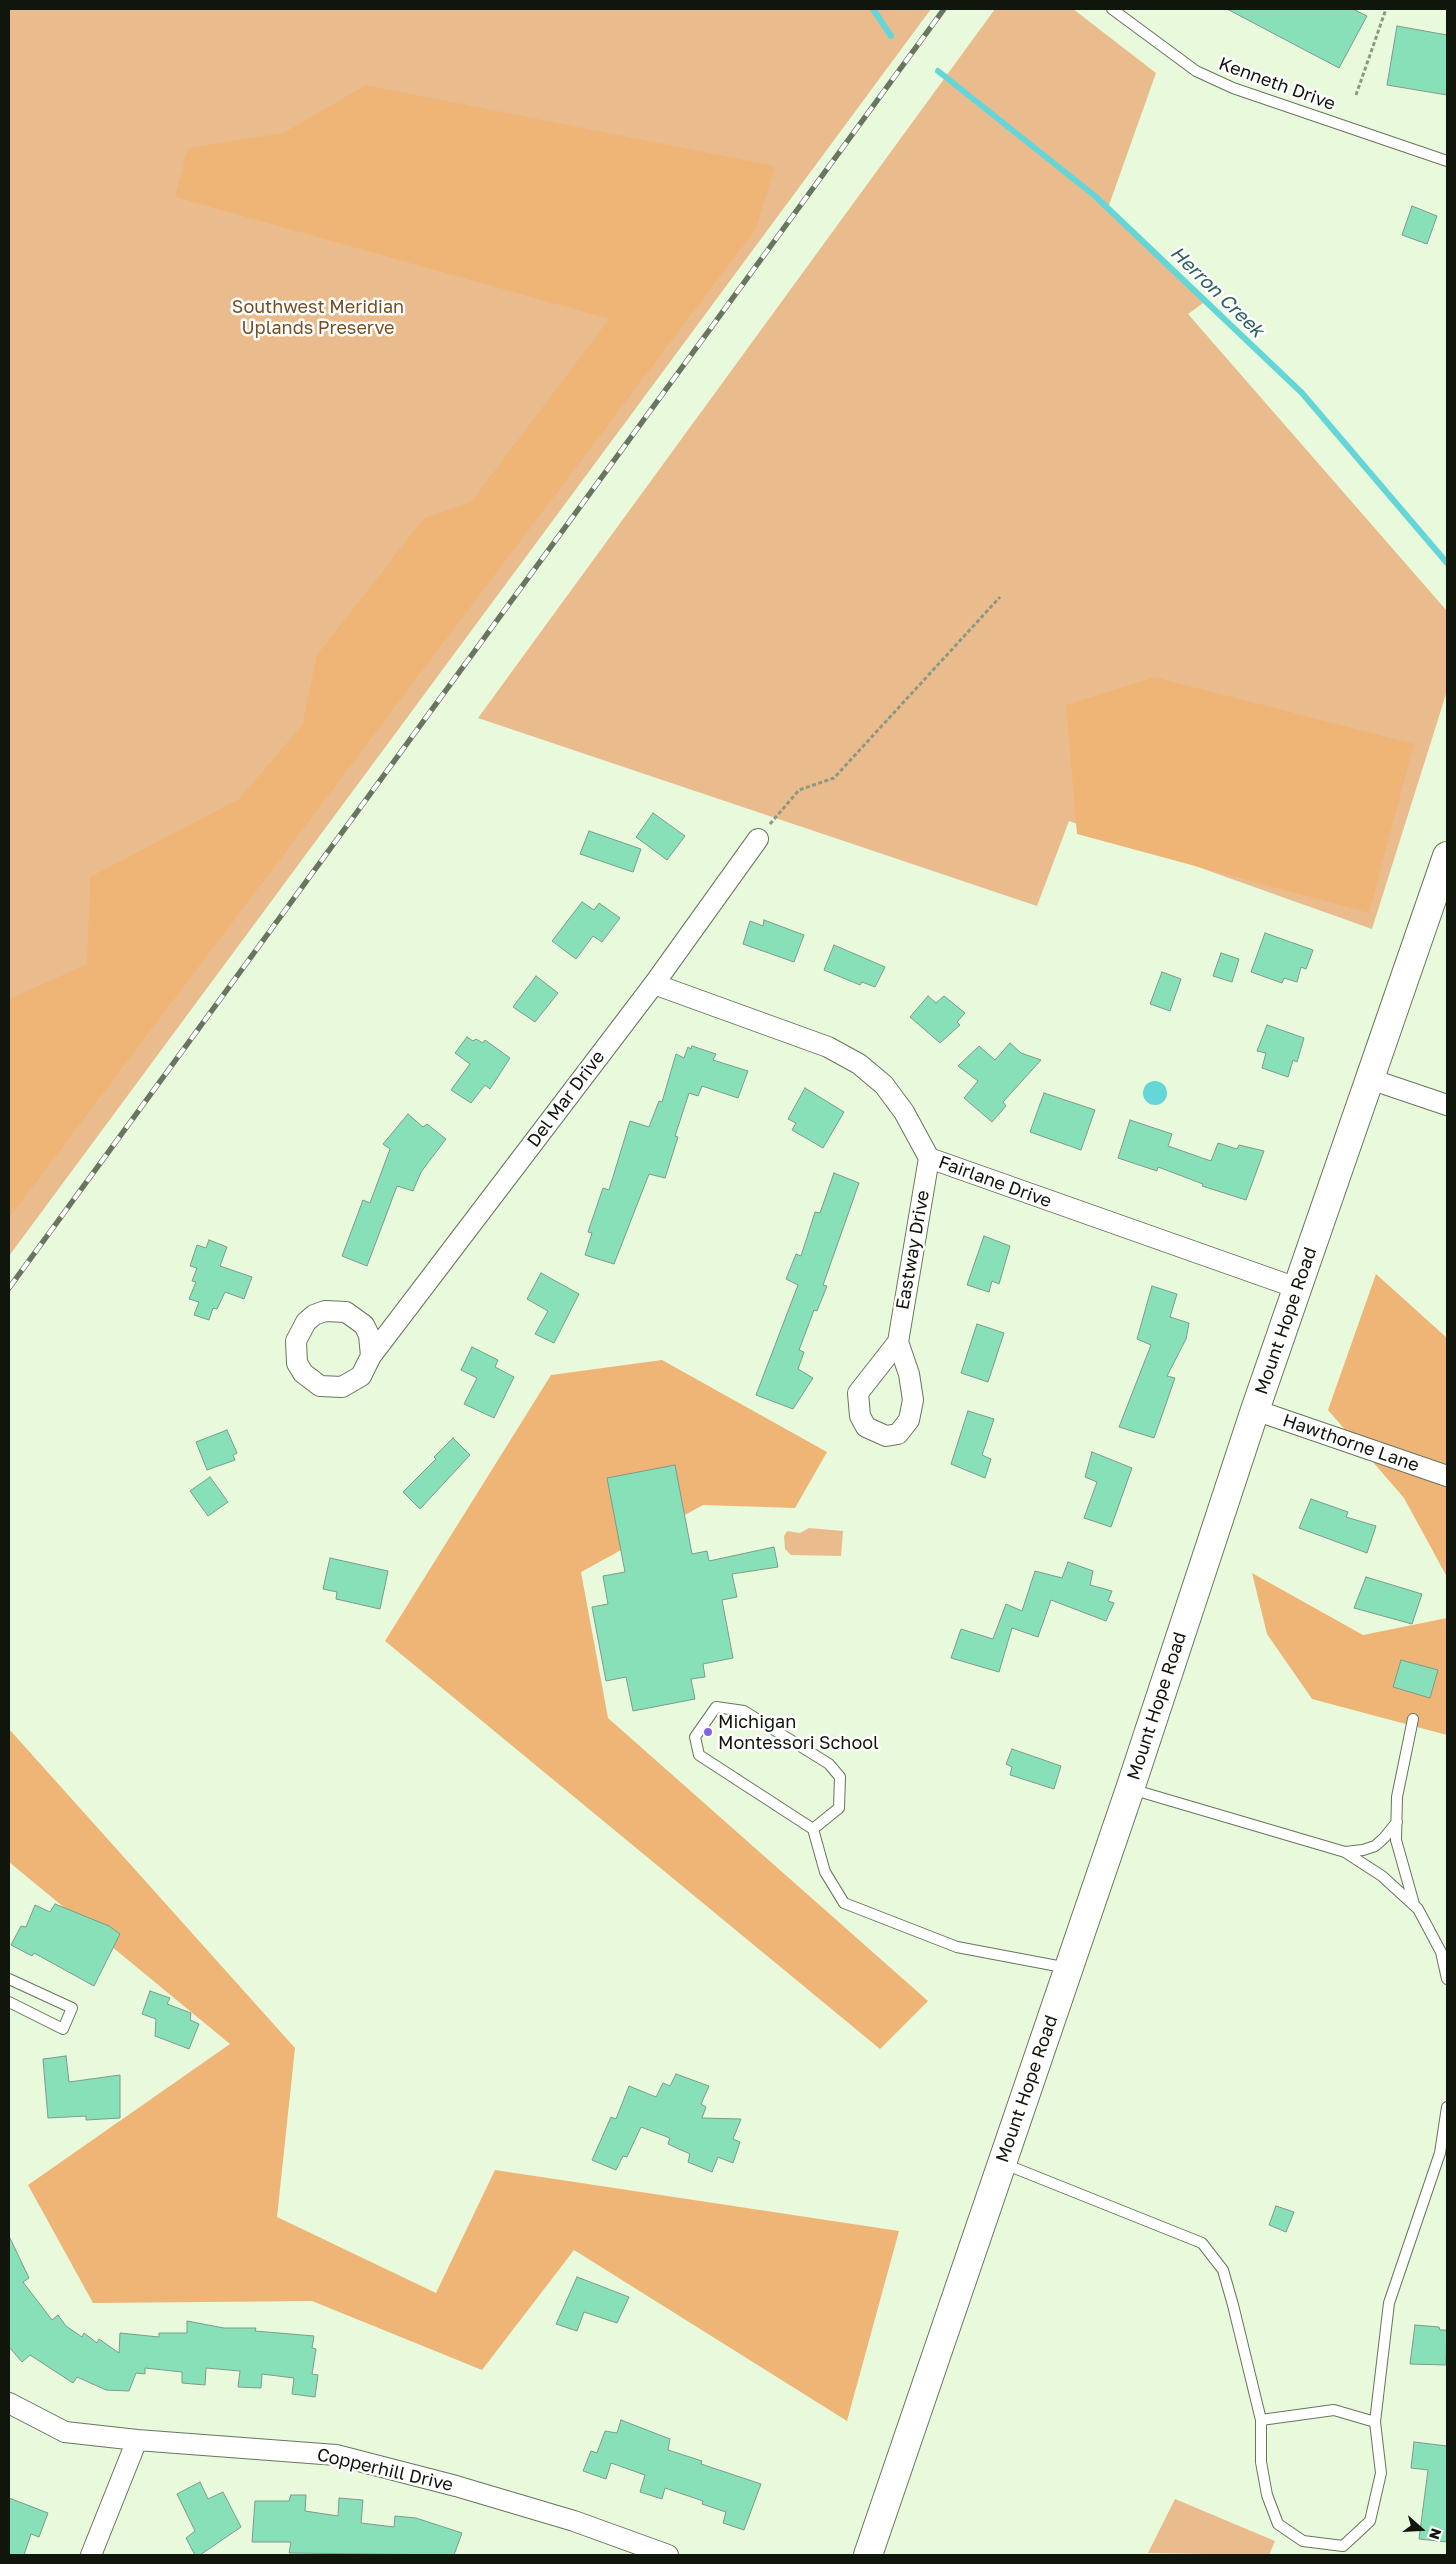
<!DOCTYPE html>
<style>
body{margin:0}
#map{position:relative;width:1456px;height:2564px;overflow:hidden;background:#e9f9dc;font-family:"Golos Text",sans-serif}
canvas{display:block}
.frame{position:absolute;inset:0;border:10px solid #10160b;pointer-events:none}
.north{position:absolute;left:1396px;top:2504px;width:50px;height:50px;-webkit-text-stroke:4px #fff;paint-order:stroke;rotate:109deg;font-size:14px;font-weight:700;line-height:20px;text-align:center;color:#10160b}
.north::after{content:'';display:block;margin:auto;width:18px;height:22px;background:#10160b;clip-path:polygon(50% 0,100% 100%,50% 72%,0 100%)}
</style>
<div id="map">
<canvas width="1456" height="2564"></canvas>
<div class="frame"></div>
<div class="north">N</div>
</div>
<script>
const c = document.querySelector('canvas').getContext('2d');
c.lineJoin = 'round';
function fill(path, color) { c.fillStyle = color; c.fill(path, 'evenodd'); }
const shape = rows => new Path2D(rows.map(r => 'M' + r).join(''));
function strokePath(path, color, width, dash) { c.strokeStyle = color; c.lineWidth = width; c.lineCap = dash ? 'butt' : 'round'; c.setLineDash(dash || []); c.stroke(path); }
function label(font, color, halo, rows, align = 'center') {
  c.font = font + ' "Golos Text",sans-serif'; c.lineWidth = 5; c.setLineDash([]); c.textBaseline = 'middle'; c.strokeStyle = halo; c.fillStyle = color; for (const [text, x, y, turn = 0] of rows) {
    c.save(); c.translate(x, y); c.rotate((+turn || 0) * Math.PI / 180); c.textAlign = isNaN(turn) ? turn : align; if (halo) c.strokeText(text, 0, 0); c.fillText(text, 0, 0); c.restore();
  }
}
const green = shape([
 [9,9,931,9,9,1256],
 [995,9,1073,9,1156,73,1108,208,1206,301,1188,314,1447,611,1447,691,1372,929,1069,821,1037,906,478,718],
 [809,1528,843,1531,841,1556,791,1555,785,1549,784,1536,787,1531,800,1533],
 [1175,2499,1275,2541,1269,2555,1148,2553]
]);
const forest = shape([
 [366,85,775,166,756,229,9,1218,9,999,87,964,90,877,239,799,302,725,317,655,424,518,471,502,609,319,175,197,188,148,283,133],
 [1155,677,1414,744,1369,913,1077,834,1066,705],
 [1376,1274,1447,1338,1447,1577,1404,1498,1328,1410],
 [662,1360,827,1452,795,1508,703,1505,581,1572,608,1718,928,2001,880,2049,385,1641,551,1375],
 [1252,1573,1363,1635,1447,1618,1447,1735,1312,1699,1267,1634],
 [9,1729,295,2048,277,2217,436,2293,495,2170,899,2231,847,2421,574,2250,482,2370,312,2301,93,2303,28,2185,230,2044,9,1862]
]);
const water = shape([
 '1143 1093a12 12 0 1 1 24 0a12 12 0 1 1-24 0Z'
]);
const stream = shape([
 [873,9,891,36],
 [938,71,1095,196,1302,393,1447,563]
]);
const building = shape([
 [1227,9,1353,9,1367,16,1339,68,1227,9],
 [1397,26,1447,35,1447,95,1387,85,1397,26],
 [1412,206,1437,216,1427,244,1402,235,1412,206],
 [653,813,685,836,667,860,636,837,653,813],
 [589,831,641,849,633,872,580,854,589,831],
 [582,902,594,910,599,903,620,918,602,942,593,936,576,959,552,941,582,902],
 [764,920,804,935,794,962,743,944,750,921,763,926,764,920],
 [1265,933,1313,950,1306,969,1301,967,1297,982,1284,978,1282,983,1251,972,1265,933],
 [834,945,885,967,875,987,862,982,860,985,824,970,834,945],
 [1221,953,1239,959,1232,982,1213,976,1221,953],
 [1162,972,1181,979,1170,1011,1150,1004,1162,972],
 [536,976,558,993,535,1022,513,1007,536,976],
 [928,996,936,1003,944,996,965,1013,957,1022,960,1025,940,1043,910,1017,928,996],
 [1267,1025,1304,1038,1297,1062,1293,1060,1288,1077,1262,1068,1266,1053,1257,1051,1267,1025],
 [467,1037,473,1041,476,1039,483,1043,485,1040,510,1058,490,1089,485,1085,471,1103,451,1090,470,1064,455,1053,467,1037],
 [1010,1043,1021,1053,1041,1060,1003,1102,1006,1106,992,1122,964,1098,978,1081,958,1066,979,1046,995,1060,1010,1043],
 [692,1046,716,1054,713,1060,748,1071,738,1098,702,1086,698,1096,689,1093,675,1136,678,1137,665,1178,649,1174,614,1264,585,1255,592,1233,588,1232,603,1188,609,1190,630,1121,649,1127,659,1101,662,1102,676,1054,684,1058,688,1047,691,1049,692,1046],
 [805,1088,844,1112,823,1148,792,1130,796,1123,788,1119,805,1088],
 [1044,1093,1095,1110,1081,1150,1030,1132,1044,1093],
 [408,1114,423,1127,427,1124,446,1139,421,1172,413,1191,397,1186,367,1266,342,1256,363,1200,370,1203,390,1149,383,1144,408,1114],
 [1130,1120,1172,1134,1168,1146,1211,1161,1218,1143,1237,1149,1239,1145,1264,1151,1246,1200,1202,1186,1203,1184,1158,1167,1157,1171,1118,1158,1130,1120],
 [834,1173,859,1183,823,1285,827,1286,817,1311,814,1310,799,1350,804,1352,798,1369,813,1378,793,1409,756,1395,798,1285,786,1279,796,1254,801,1256,815,1212,820,1213,834,1173],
 [984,1236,1010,1246,999,1284,992,1281,989,1292,967,1285,984,1236],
 [209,1240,227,1247,220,1266,252,1277,244,1299,225,1292,217,1309,213,1308,209,1320,194,1315,199,1302,189,1299,196,1282,192,1281,197,1268,190,1266,197,1245,206,1248,209,1240],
 [541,1273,579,1294,554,1343,535,1334,548,1311,527,1299,541,1273],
 [1152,1286,1177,1294,1170,1317,1189,1323,1186,1339,1167,1376,1175,1378,1154,1438,1119,1427,1151,1345,1137,1339,1152,1286],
 [977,1324,1004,1333,988,1382,961,1373,977,1324],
 [472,1347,498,1360,495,1367,514,1377,494,1418,464,1404,477,1378,461,1370,472,1347],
 [968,1411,994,1419,982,1455,991,1459,985,1478,951,1464,968,1411],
 [227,1430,237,1453,233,1455,235,1460,207,1470,196,1442,227,1430],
 [453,1438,470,1455,420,1509,403,1492,436,1459,434,1457,453,1438],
 [1092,1452,1132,1468,1111,1527,1084,1518,1097,1482,1085,1477,1092,1452],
 [675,1465,692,1554,707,1551,709,1561,774,1547,778,1567,732,1574,737,1597,722,1600,733,1658,703,1664,705,1677,691,1679,695,1699,633,1711,626,1677,606,1681,592,1607,608,1604,603,1576,625,1572,607,1478,675,1465],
 [210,1477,228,1502,208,1516,190,1491,210,1477],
 [1311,1499,1348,1512,1346,1517,1376,1526,1367,1553,1299,1528,1311,1499],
 [330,1558,388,1571,380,1609,336,1599,337,1592,323,1589,330,1558],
 [1068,1562,1093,1571,1090,1585,1112,1591,1108,1601,1114,1603,1106,1621,1051,1600,1038,1637,1012,1628,999,1672,951,1658,961,1629,993,1639,1006,1604,1022,1611,1035,1571,1062,1578,1068,1562],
 [1366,1577,1422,1594,1412,1624,1354,1608,1366,1577],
 [1401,1660,1438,1670,1430,1698,1393,1687,1401,1660],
 [1012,1749,1061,1766,1054,1789,1010,1775,1012,1767,1006,1764,1012,1749],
 [55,1904,109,1926,120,1934,94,1986,34,1953,32,1956,11,1945,21,1926,26,1927,35,1905,50,1912,55,1904],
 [150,1991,170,1998,167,2004,191,2013,190,2020,199,2024,189,2049,155,2036,156,2019,142,2014,150,1991],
 [66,2056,69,2082,120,2075,120,2118,86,2120,86,2116,48,2118,43,2059,66,2056],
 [676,2074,709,2086,701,2104,706,2107,702,2118,741,2119,733,2139,740,2142,733,2163,718,2157,712,2172,688,2162,690,2154,668,2144,670,2138,641,2127,627,2157,623,2156,616,2170,592,2160,611,2117,616,2119,629,2086,656,2097,663,2083,670,2086,676,2074],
 [1276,2206,1294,2212,1286,2232,1269,2225,1276,2206],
 [9,2236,29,2278,23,2282,52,2320,58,2315,66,2326,82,2337,84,2333,97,2343,99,2339,119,2353,120,2333,159,2337,159,2333,187,2333,187,2321,224,2328,256,2328,255,2331,314,2336,312,2348,316,2349,312,2374,318,2375,315,2397,292,2394,294,2378,262,2374,261,2388,238,2387,240,2371,206,2368,205,2385,182,2383,182,2372,145,2368,145,2374,136,2373,129,2391,106,2390,77,2377,73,2383,30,2355,22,2362,9,2347,9,2236],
 [577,2277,629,2297,617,2323,584,2312,577,2331,556,2324,577,2277],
 [1415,2325,1439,2327,1440,2330,1447,2330,1446,2365,1410,2364,1415,2325],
 [621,2420,670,2439,668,2450,702,2461,701,2464,761,2484,744,2530,723,2523,726,2512,702,2504,703,2501,665,2488,662,2499,640,2492,645,2475,611,2463,606,2479,583,2471,591,2451,597,2453,605,2431,617,2433,621,2420],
 [1414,2442,1447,2446,1447,2542,1419,2539,1428,2470,1411,2468,1414,2442],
 [200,2482,208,2499,223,2492,241,2527,200,2555,195,2555,186,2538,195,2531,177,2494,200,2482],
 [291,2495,306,2495,305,2511,338,2516,339,2498,363,2500,361,2523,394,2527,395,2516,416,2518,462,2533,454,2555,289,2553,291,2542,252,2542,255,2501,289,2501,291,2495],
 [9,2498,48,2513,39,2537,31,2534,24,2555,9,2555,9,2498]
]);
const path = shape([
 [1356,95,1386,9],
 [770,824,799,790,834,778,1000,597]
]);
const lane = shape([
 [1112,9,1196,71,1233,88,1447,161],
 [1413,1719,1397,1797,1396,1840,1414,1904],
 [1131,1789,1345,1852,1382,1876,1418,1909,1441,1952,1447,1979],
 [813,1829,839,1808,840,1777,829,1764,744,1711,716,1707,695,1737,699,1755,813,1829,825,1872,844,1903,957,1947,1068,1968],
 [1345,1852,1363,1850,1375,1846,1384,1838,1397,1822],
 [9,1979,72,2008,63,2029,9,2002],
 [1002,2163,1202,2243,1223,2270,1233,2305,1261,2420,1261,2462,1267,2495,1278,2524,1303,2541,1343,2546,1370,2521,1381,2473,1375,2422,1334,2410,1261,2420],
 [1375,2422,1389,2303,1440,2153,1447,2107]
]);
const street = shape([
 [654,984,828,1047,859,1064,884,1085,904,1112,929,1158,1297,1288],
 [1370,1079,1447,1105],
 [898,1342,858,1393,860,1416,866,1427,886,1436,898,1434,909,1420,913,1400,909,1374,898,1342,929,1158],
 [371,1356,369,1335,364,1325,346,1312,325,1311,314,1315,306,1322,296,1341,297,1363,303,1373,320,1386,342,1387,361,1376,371,1356,654,984,758,839],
 [1255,1410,1447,1476],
 [9,2403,65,2432,137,2440,336,2455,456,2486,574,2521,668,2555],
 [91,2555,137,2440]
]);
const secondary = shape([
 [868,2555,1130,1789,1255,1410,1447,856]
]);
const rail = shape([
 [9,1288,944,9]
]);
const markers = [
 [708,1732,5,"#8563de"]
];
const streetNames = [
 ["Kenneth Drive",1277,84,20],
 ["Del Mar Drive",566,1099,-53],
 ["Fairlane Drive",995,1182,20],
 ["Eastway Drive",913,1250,-80],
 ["Mount Hope Road",1286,1321,-71],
 ["Hawthorne Lane",1351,1443,19],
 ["Mount Hope Road",1157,1706,-72],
 ["Mount Hope Road",1027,2089,-71],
 ["Copperhill Drive",385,2470,13]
];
const parkNames = [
 ["Southwest Meridian",318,307],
 ["Uplands Preserve",318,328]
];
const poiNames = [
 ["Michigan",718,1722],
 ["Montessori School",718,1743]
];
const waterNames = [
 ["Herron Creek",1217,292,44]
];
fill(green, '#eabc8d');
fill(forest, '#efb577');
fill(water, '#64d6d7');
strokePath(stream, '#64d6d7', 6);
fill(building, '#87e0b8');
strokePath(building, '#7c9c8d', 1);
strokePath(lane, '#67765c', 12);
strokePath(street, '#67765c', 22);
strokePath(secondary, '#67765c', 30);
strokePath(path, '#8d9883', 3, [4, 2.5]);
strokePath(lane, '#fff', 10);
strokePath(street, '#fff', 20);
strokePath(secondary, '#fff', 28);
strokePath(rail, '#697461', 5.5);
strokePath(rail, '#fff', 4, [11]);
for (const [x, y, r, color] of markers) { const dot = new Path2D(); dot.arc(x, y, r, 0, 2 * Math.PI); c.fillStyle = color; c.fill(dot); strokePath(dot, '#fff', 2); }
label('18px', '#10160b', '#fff', streetNames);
label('18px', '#754e21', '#fff', parkNames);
label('18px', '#10160b', '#fff', poiNames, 'left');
label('italic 19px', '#2e5f5f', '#fff', waterNames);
</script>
